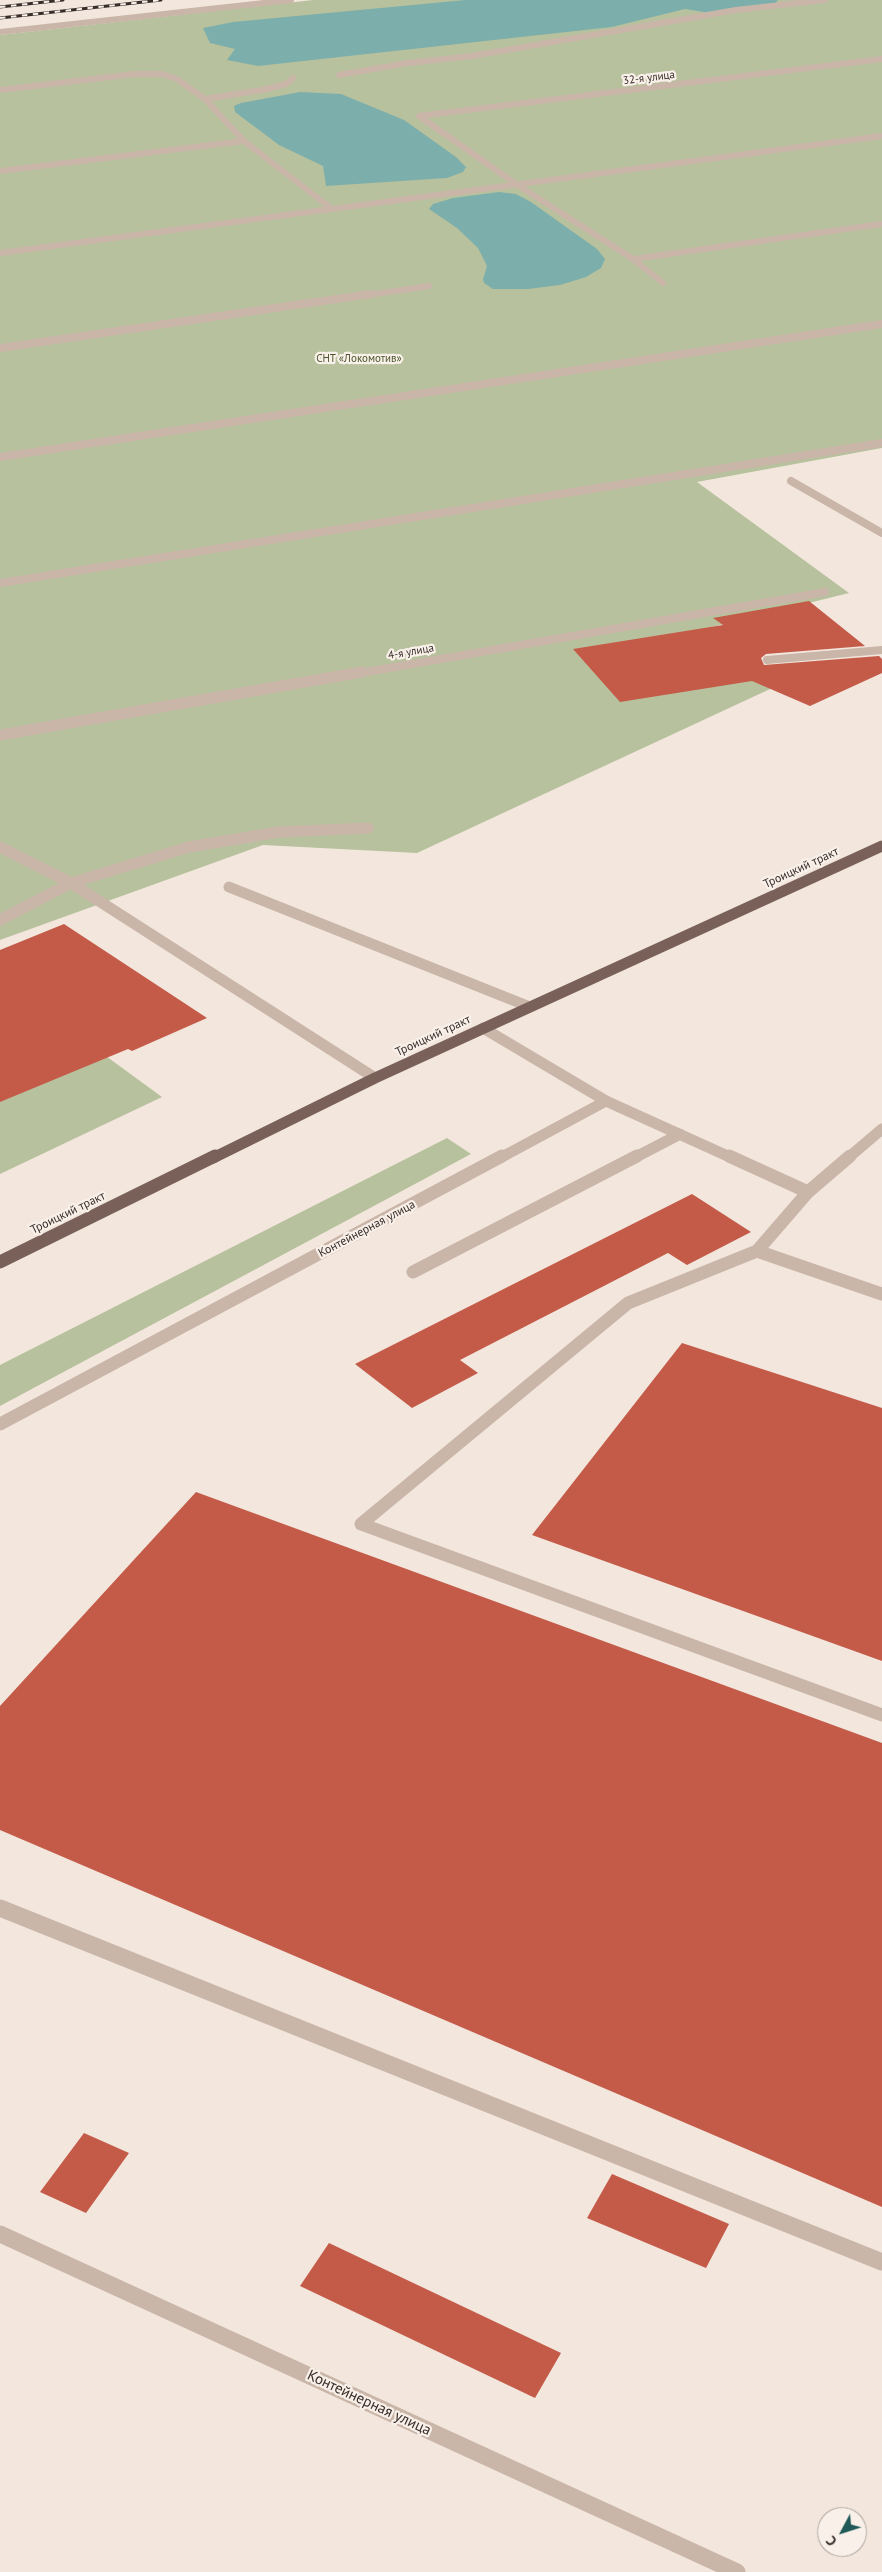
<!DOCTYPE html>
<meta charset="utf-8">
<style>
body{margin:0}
#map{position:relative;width:882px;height:2572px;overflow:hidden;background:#f2e6dd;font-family:"PT Sans",sans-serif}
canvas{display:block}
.north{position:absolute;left:817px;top:2507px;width:50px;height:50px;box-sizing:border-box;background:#f9f1e9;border:1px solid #aba29c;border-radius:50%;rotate:230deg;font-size:14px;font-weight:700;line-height:20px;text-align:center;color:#372c29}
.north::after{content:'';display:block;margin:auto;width:18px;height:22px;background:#1f5856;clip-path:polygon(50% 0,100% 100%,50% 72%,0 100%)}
</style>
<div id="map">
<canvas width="882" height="2572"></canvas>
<div class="north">С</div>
</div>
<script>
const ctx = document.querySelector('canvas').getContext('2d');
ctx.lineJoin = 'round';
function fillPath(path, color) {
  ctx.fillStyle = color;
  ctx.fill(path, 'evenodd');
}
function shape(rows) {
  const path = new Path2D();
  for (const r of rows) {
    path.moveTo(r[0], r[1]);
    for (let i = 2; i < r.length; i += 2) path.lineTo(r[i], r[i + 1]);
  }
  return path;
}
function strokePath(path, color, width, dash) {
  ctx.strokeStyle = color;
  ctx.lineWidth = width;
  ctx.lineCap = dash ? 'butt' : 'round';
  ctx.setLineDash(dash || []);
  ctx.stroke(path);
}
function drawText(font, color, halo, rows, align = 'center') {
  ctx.font = font + ' "PT Sans",sans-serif';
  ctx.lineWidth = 4.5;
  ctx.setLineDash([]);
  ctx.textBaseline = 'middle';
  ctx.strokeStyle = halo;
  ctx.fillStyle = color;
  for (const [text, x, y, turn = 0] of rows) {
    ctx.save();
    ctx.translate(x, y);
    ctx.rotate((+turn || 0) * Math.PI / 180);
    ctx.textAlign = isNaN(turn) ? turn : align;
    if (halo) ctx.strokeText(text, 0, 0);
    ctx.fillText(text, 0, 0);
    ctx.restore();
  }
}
const green = shape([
 [313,0,882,0,882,448,697,482,849,593,704,629,783,683,417,853,263,845,0,940,0,35],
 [0,1045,99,1051,162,1097,0,1174],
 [447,1138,471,1154,0,1406,0,1365]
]);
const water = shape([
 [465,0,778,0,775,4,710,13,685,9,612,27,258,66,227,60,235,49,210,43,203,28,233,22],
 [300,92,341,94,404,120,456,157,466,167,463,172,447,178,326,186,323,166,279,145,235,112,234,106,241,103],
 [499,192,516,194,531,202,597,249,605,259,601,268,586,277,560,285,528,289,493,289,484,283,483,279,487,266,478,248,457,228,429,209,433,204,453,198]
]);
const building = shape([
 [809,601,865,646,766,654,761,658,764,665,879,656,882,659,882,673,810,706,752,681,620,702,573,649,723,625,713,618],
 [64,924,207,1018,132,1051,128,1049,0,1102,0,950],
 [692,1194,751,1232,687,1265,668,1253,460,1360,478,1373,412,1408,355,1364],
 [682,1343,882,1408,882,1661,532,1535],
 [196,1492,882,1743,882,2207,0,1830,0,1706],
 [84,2133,129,2153,86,2213,40,2192],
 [612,2174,729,2224,706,2268,587,2218],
 [329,2243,561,2353,535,2398,300,2286]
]);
const laneFar4 = shape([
 [0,32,291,0],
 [162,74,177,79,205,99,244,141,332,209],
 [205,99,262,90,286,84,293,78],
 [633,259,882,224]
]);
const laneFar3 = shape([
 [791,481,882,533],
 [767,660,882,650]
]);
const laneFar2 = shape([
 [229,887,530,1007],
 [606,1101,732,1158],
 [634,1158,680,1134],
 [848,1158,882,1129]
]);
const laneFar1 = shape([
 [729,1156,808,1192,757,1251,628,1303,361,1524,882,1715],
 [808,1192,850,1156],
 [757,1251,882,1294],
 [413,1272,637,1156]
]);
const lane = shape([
 [0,1908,882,2262]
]);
const streetFar4 = shape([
 [339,75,408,63,472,56,736,10,825,0],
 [0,90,135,74,162,74],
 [419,116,882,59],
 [419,116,516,184,633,259,663,283],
 [0,171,244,141],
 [0,253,882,136],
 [362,296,429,286]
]);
const streetFar3 = shape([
 [0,348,371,294],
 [0,457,882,324],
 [0,583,882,443],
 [355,674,825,592]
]);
const streetFar2 = shape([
 [0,735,362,672],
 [0,847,71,883,375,1078],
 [0,920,71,883,189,847,279,832,368,828],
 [483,1028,606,1101,500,1158]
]);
const streetFar1 = shape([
 [0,1424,502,1156]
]);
const street = shape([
 [0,2234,737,2572]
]);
const primaryFar1 = shape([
 [213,1158,375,1078,882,846]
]);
const primary = shape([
 [0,1262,215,1156]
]);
const rail = shape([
 [0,7,63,0],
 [0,18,161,0]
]);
const farStreetnames = [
 ["32-я улица",649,78,-7],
 ["4-я улица",411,652,-10]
];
const farParknames = [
 ["СНТ «Локомотив»",359,359]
];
const streetNames = [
 ["Троицкий тракт",801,868,-25],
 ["Троицкий тракт",433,1036,-25],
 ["Троицкий тракт",68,1213,-26],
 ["Контейнерная улица",367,1229,-28]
];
const nearStreetnames = [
 ["Контейнерная улица",369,2403,25]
];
fillPath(green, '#b8c19d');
fillPath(water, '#7cafac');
fillPath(building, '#c45b49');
strokePath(laneFar4, '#cab5a9', 6);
strokePath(laneFar3, '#cab5a9', 8);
strokePath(laneFar2, '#cab5a9', 11);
strokePath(laneFar1, '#cab5a9', 13);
strokePath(lane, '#cab5a9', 17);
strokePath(streetFar4, '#cab5a9', 6);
strokePath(streetFar3, '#cab5a9', 8);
strokePath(streetFar2, '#cab5a9', 11);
strokePath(streetFar1, '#cab5a9', 13);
strokePath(street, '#cab5a9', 17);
strokePath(primaryFar1, '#79615a', 11);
strokePath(primary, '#79615a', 13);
strokePath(rail, '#372c29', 3);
strokePath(rail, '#f9f1e9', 2, [5.5]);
drawText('11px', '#372c29', '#f9f1e9', farStreetnames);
drawText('11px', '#4a552d', '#f9f1e9', farParknames);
drawText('12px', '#372c29', '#f9f1e9', streetNames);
drawText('15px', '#372c29', '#f9f1e9', nearStreetnames);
</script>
